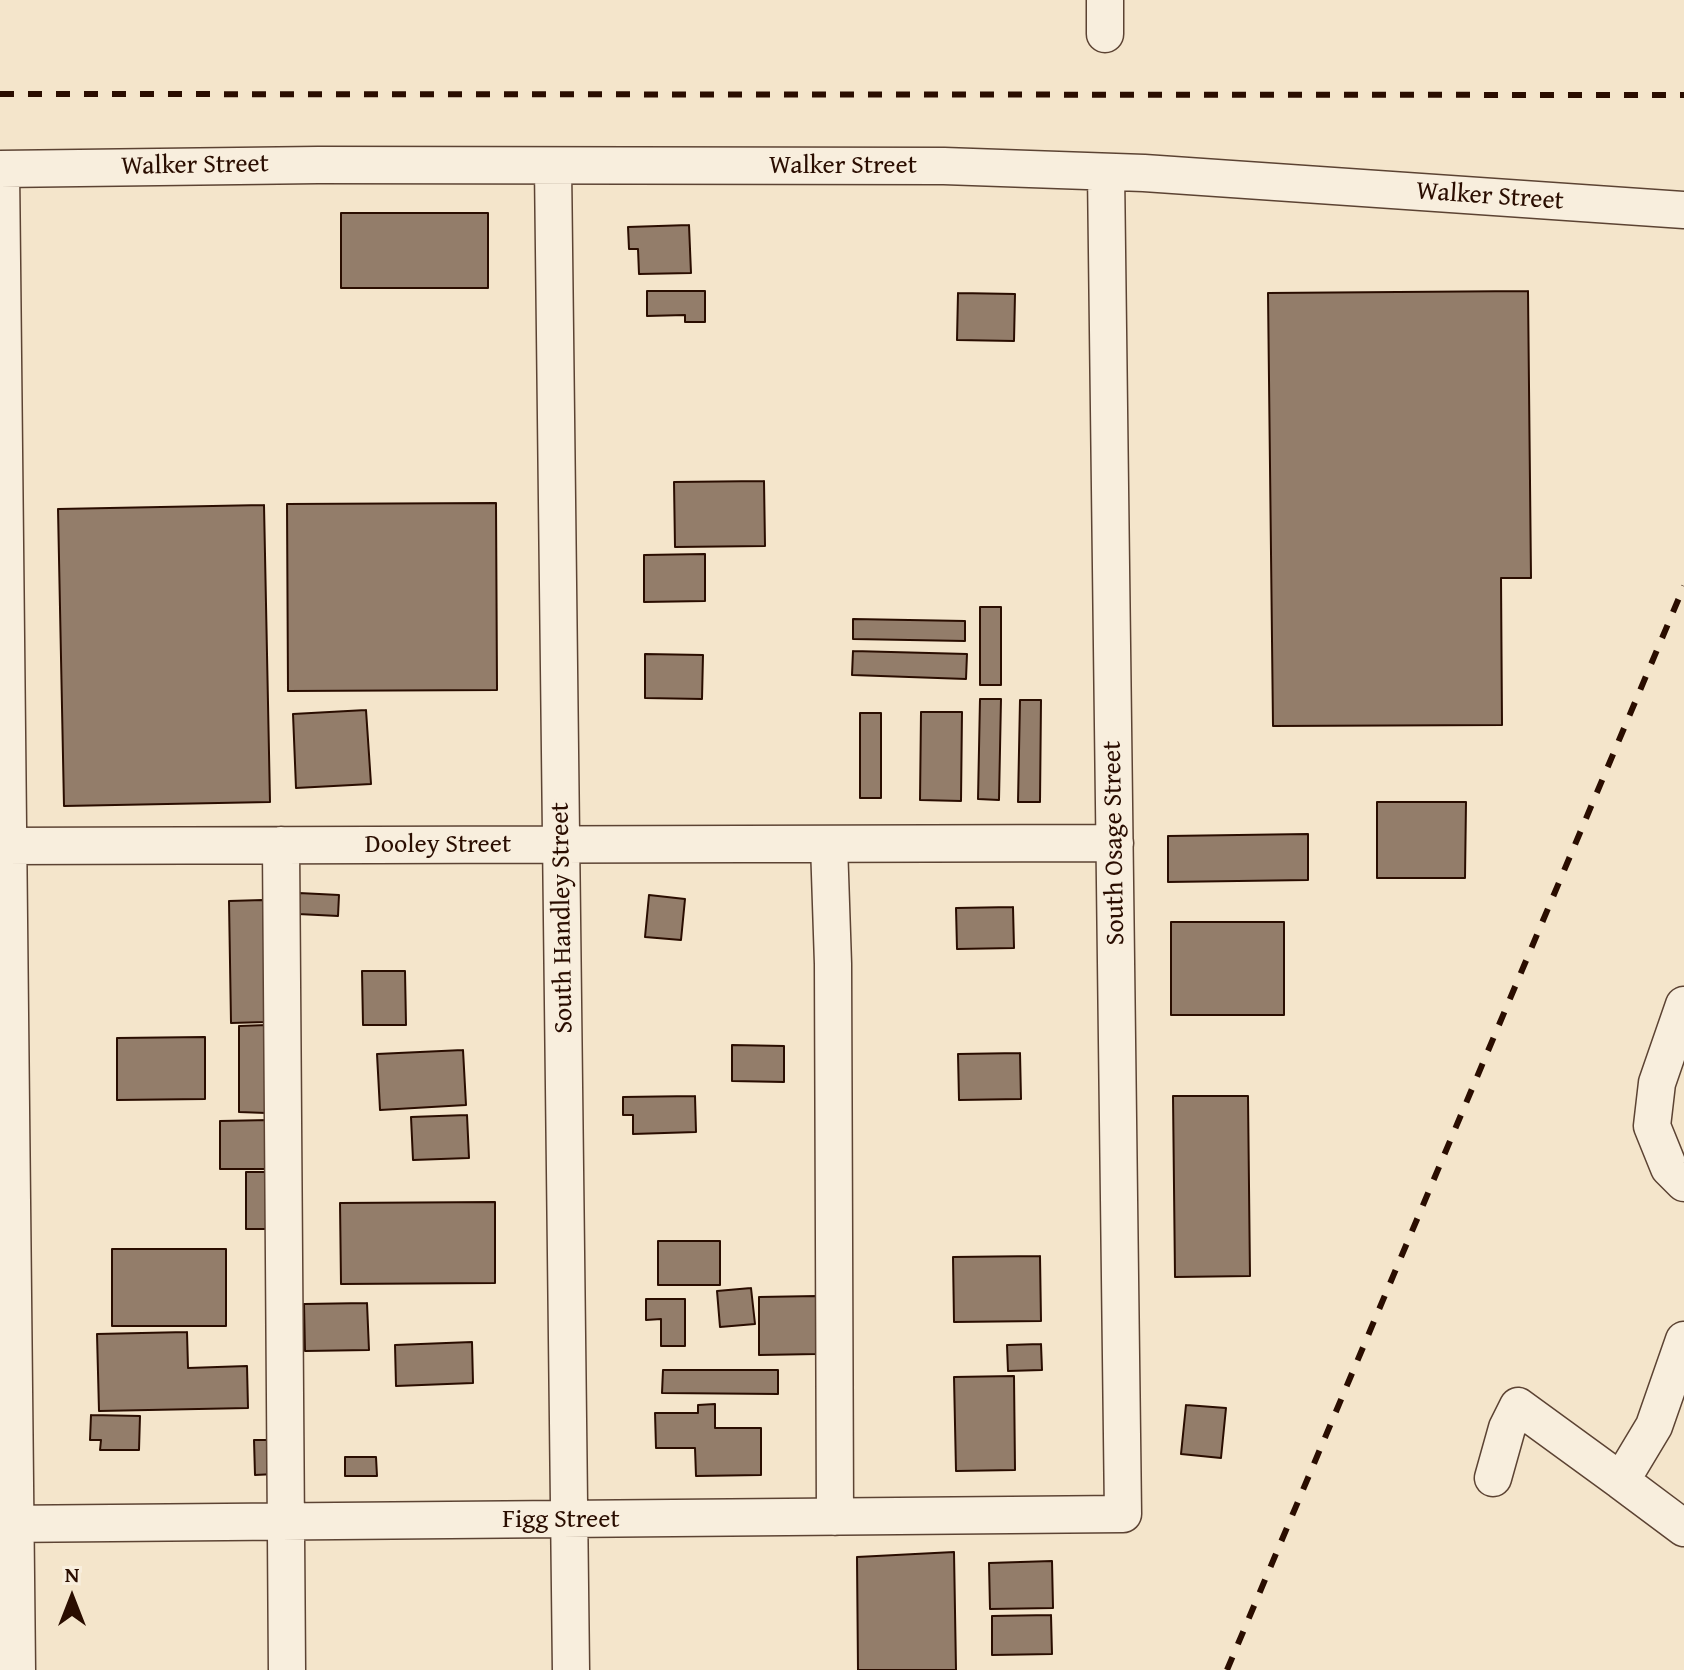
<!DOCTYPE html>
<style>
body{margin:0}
#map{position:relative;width:1684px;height:1670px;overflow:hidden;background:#f4e5cb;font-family:"Gentium Book Plus",serif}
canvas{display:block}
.north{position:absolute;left:32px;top:1558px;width:80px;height:80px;-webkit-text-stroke:6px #f8eedd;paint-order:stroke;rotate:0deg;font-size:22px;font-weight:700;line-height:32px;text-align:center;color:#2a0d00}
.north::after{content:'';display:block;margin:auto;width:28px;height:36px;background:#2a0d00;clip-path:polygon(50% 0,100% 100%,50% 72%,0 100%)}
</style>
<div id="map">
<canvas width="1684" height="1670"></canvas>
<div class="north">N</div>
</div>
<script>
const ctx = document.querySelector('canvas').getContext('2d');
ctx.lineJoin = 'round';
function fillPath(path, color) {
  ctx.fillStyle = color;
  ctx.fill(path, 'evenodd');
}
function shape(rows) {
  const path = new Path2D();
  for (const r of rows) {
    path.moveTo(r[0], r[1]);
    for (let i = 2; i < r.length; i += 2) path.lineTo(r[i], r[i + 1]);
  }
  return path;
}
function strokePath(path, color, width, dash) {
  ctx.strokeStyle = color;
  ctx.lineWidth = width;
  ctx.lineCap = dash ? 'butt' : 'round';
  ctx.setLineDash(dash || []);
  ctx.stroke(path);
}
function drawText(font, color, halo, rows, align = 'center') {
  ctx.font = font + ' "Gentium Book Plus",serif';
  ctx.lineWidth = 6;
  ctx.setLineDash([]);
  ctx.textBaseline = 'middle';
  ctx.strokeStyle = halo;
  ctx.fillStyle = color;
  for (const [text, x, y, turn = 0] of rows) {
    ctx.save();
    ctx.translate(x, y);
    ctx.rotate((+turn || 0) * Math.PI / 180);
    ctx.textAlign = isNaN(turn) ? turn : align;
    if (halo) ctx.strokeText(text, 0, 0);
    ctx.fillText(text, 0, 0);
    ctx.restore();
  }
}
const building = shape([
 [341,213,488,213,488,288,341,288,341,213],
 [689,225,691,273,639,274,638,249,629,249,628,227,689,225],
 [647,291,705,291,705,322,685,322,685,315,647,316,647,291],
 [1528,291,1531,578,1501,578,1502,725,1273,726,1268,293,1528,291],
 [958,293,1015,294,1014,341,957,340,958,293],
 [764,481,765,546,675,547,674,482,764,481],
 [496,503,497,690,288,691,287,504,496,503],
 [264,505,270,802,64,806,58,509,264,505],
 [705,554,705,601,644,602,644,555,705,554],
 [980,607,1001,607,1001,685,980,685,980,607],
 [853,619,965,621,965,641,853,639,853,619],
 [853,651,967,654,966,679,852,675,853,651],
 [645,654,703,655,702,699,645,698,645,654],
 [980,699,1001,699,999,800,978,799,980,699],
 [1020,700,1041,700,1040,802,1018,802,1020,700],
 [366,710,371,784,296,788,293,714,366,710],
 [921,712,962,712,961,801,920,800,921,712],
 [860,713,881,713,881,798,860,798,860,713],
 [1377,802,1466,802,1465,878,1377,878,1377,802],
 [1308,834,1308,880,1168,882,1168,836,1308,834],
 [299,893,339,895,338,916,298,914,299,893],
 [649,895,685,899,681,940,645,937,649,895],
 [263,900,266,1022,231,1023,229,901,263,900],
 [1013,907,1014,948,957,949,956,908,1013,907],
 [1171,922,1284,922,1284,1015,1171,1015,1171,922],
 [362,971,405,971,406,1025,363,1025,362,971],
 [267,1025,266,1113,239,1112,239,1026,267,1025],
 [205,1037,205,1099,117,1100,117,1038,205,1037],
 [732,1045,784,1046,784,1082,732,1081,732,1045],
 [463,1050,466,1105,380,1110,377,1054,463,1050],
 [1020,1053,1021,1099,959,1100,958,1054,1020,1053],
 [695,1096,696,1132,633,1134,633,1115,623,1115,623,1097,695,1096],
 [1173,1096,1248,1096,1250,1276,1175,1277,1173,1096],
 [467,1115,469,1158,413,1160,411,1117,467,1115],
 [270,1120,271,1169,220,1169,220,1121,270,1120],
 [246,1172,267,1172,267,1229,246,1229,246,1172],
 [495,1202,495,1283,341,1284,340,1203,495,1202],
 [658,1241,720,1241,720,1285,658,1285,658,1241],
 [112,1249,226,1249,226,1326,112,1326,112,1249],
 [1040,1256,1041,1321,954,1322,953,1257,1040,1256],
 [751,1288,755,1324,720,1327,717,1291,751,1288],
 [817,1296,817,1354,759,1355,759,1297,817,1296],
 [646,1299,685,1299,685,1346,661,1346,661,1319,646,1320,646,1299],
 [367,1303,369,1350,305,1351,304,1304,367,1303],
 [187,1332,188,1368,247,1366,248,1408,99,1411,97,1334,187,1332],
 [472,1342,473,1383,396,1386,395,1345,472,1342],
 [1041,1344,1042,1370,1008,1371,1007,1345,1041,1344],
 [663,1370,778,1370,778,1394,662,1393,663,1370],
 [1014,1376,1015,1470,956,1471,954,1377,1014,1376],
 [715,1404,715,1428,761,1428,761,1475,696,1476,695,1448,656,1448,655,1413,698,1413,698,1405,715,1404],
 [1186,1405,1226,1408,1221,1458,1181,1454,1186,1405],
 [91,1415,140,1416,139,1450,100,1450,101,1440,90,1440,91,1415],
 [254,1440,274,1440,275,1474,255,1475,254,1440],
 [345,1457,376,1457,377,1476,345,1476,345,1457],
 [954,1552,956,1670,858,1670,857,1557,954,1552],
 [1052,1561,1053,1608,990,1609,989,1563,1052,1561],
 [1051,1615,1052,1654,992,1655,992,1616,1051,1615]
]);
const minor = shape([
 [1105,0,1105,34],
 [553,166,571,1670],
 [0,169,318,165,944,166,1144,173,1684,210],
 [1,169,17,1670],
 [829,844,833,964,835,1517],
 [281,845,287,1670],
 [0,846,1115,843],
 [1684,1005,1657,1083,1652,1126,1669,1168,1684,1183],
 [1684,1340,1654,1426,1621,1481,1684,1528],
 [1493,1478,1507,1428,1518,1406,1621,1481],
 [0,1524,1123,1514,1106,172]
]);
const rail = shape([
 [0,94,1684,95],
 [1227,1670,1684,586]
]);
const streetNames = [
 ["Walker Street",195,166,-1],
 ["Walker Street",843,166],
 ["Walker Street",1490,197,4],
 ["South Osage Street",1115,843,-91],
 ["Dooley Street",438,845],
 ["South Handley Street",563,918,-91],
 ["Figg Street",561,1520]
];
fillPath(building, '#937d6a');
strokePath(building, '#2a0d00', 2);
strokePath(minor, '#5c4333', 39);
strokePath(minor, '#f8eedd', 36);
strokePath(rail, '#2a0d00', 6, [14, 14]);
drawText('26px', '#2a0d00', '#f8eedd', streetNames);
</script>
